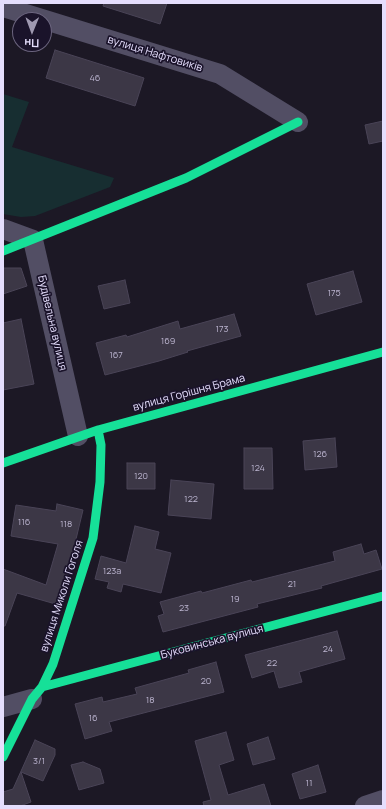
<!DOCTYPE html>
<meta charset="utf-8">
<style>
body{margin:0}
#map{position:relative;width:386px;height:809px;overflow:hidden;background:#1c1825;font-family:Manrope,sans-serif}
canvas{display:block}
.frame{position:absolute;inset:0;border:4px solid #e5defd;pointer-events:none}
.north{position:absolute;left:12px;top:12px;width:40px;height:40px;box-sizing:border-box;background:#1a132a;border:1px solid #6b647e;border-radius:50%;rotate:181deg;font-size:11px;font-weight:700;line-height:16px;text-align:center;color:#e5defd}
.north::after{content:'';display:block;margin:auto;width:14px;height:18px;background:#9f99b1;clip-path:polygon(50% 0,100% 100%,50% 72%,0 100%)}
</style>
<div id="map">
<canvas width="386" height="809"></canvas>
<div class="frame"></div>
<div class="north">Пн</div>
</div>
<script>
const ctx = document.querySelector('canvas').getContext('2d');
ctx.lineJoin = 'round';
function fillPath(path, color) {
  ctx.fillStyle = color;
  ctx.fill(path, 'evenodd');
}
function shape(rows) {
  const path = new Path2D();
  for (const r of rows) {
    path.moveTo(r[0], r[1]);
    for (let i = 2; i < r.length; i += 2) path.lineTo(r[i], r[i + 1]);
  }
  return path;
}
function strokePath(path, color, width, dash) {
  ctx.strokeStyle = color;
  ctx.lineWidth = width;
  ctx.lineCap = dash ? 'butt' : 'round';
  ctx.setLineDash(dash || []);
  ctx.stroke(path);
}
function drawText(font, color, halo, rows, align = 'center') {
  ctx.font = font + ' Manrope,sans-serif';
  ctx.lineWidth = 3.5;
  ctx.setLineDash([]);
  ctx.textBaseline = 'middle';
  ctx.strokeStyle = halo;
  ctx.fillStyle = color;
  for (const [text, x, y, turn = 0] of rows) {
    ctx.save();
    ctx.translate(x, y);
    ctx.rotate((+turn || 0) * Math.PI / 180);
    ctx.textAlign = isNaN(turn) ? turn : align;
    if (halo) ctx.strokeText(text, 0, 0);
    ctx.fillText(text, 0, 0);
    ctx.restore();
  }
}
const green = shape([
 [3,94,29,102,12,147,114,178,110,187,35,216,21,217,3,214]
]);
const building = shape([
 [104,3,167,3,160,24,103,6,104,3],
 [55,50,144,78,135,106,46,78,55,50],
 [383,121,383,141,369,144,365,125,383,121],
 [3,268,21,268,27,286,3,294,3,268],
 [353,271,362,302,316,315,307,284,353,271],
 [125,280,130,303,104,309,98,286,125,280],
 [234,314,241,336,187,351,188,352,159,361,105,375,96,343,126,335,127,337,178,321,180,329,234,314],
 [21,319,34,384,3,390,3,323,21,319],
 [335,438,337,467,305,470,303,441,335,438],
 [244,448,272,448,273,489,244,489,244,448],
 [127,463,155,463,155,489,127,489,127,463],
 [171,480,214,484,211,519,168,515,171,480],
 [57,504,83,510,71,560,73,560,59,605,17,593,5,626,3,626,3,569,46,585,58,544,11,536,16,505,56,511,57,504],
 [135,526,159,532,155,549,171,553,161,593,123,584,121,592,107,588,109,582,95,579,101,556,126,563,135,526],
 [361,544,364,554,376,550,382,569,321,586,322,588,257,604,258,607,163,632,158,616,164,614,160,602,201,591,202,593,251,580,252,582,335,561,333,552,361,544],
 [337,631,345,659,299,672,302,682,279,688,274,671,252,678,245,655,337,631],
 [216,662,224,692,109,722,112,731,85,739,75,704,102,697,103,702,137,694,135,688,189,673,188,670,216,662],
 [226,732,234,760,219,765,228,795,264,784,271,806,204,806,203,802,211,800,195,741,226,732],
 [268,737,275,759,253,765,247,744,268,737],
 [35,740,55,749,55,755,43,781,21,772,31,802,20,806,3,806,3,792,13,789,35,740],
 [83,762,100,769,104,783,79,790,71,765,83,762],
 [318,765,326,792,300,799,292,774,318,765]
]);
const street = shape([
 [3,7,220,74,298,122],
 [3,229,33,240,78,436],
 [3,707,32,699],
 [365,806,383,800]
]);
const fast = shape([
 [3,251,186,178,298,122],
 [3,463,98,430,383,352],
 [42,687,383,596],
 [3,757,32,699,42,687,53,664,93,538,100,482,101,445,98,430]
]);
const numberNames = [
 ["46",95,78],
 ["175",334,293],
 ["173",222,329],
 ["169",168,341],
 ["167",116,355],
 ["126",320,454],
 ["124",258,468],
 ["120",141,476],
 ["122",191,499],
 ["116",24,522],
 ["118",66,524],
 ["123а",112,571],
 ["21",292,584],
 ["19",235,599],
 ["23",184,608],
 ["24",328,649],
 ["22",272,663],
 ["20",206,681],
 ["18",150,700],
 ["16",93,718],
 ["3/1",39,761],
 ["11",309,783]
];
const streetNames = [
 ["вулиця Нафтовиків",155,54,17],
 ["Будівельна вулиця",52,323,77],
 ["вулиця Горішня Брама",189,393,-15],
 ["вулиця Миколи Гоголя",62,596,-72],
 ["Буковинська вулиця",212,642,-15]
];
fillPath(green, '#172e31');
fillPath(building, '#3c3746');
strokePath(building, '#4a4457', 1);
strokePath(street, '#524e64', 20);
strokePath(fast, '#16e098', 9);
drawText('9px', '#bbb4cf', null, numberNames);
drawText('11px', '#e5defd', '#1a132a', streetNames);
</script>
